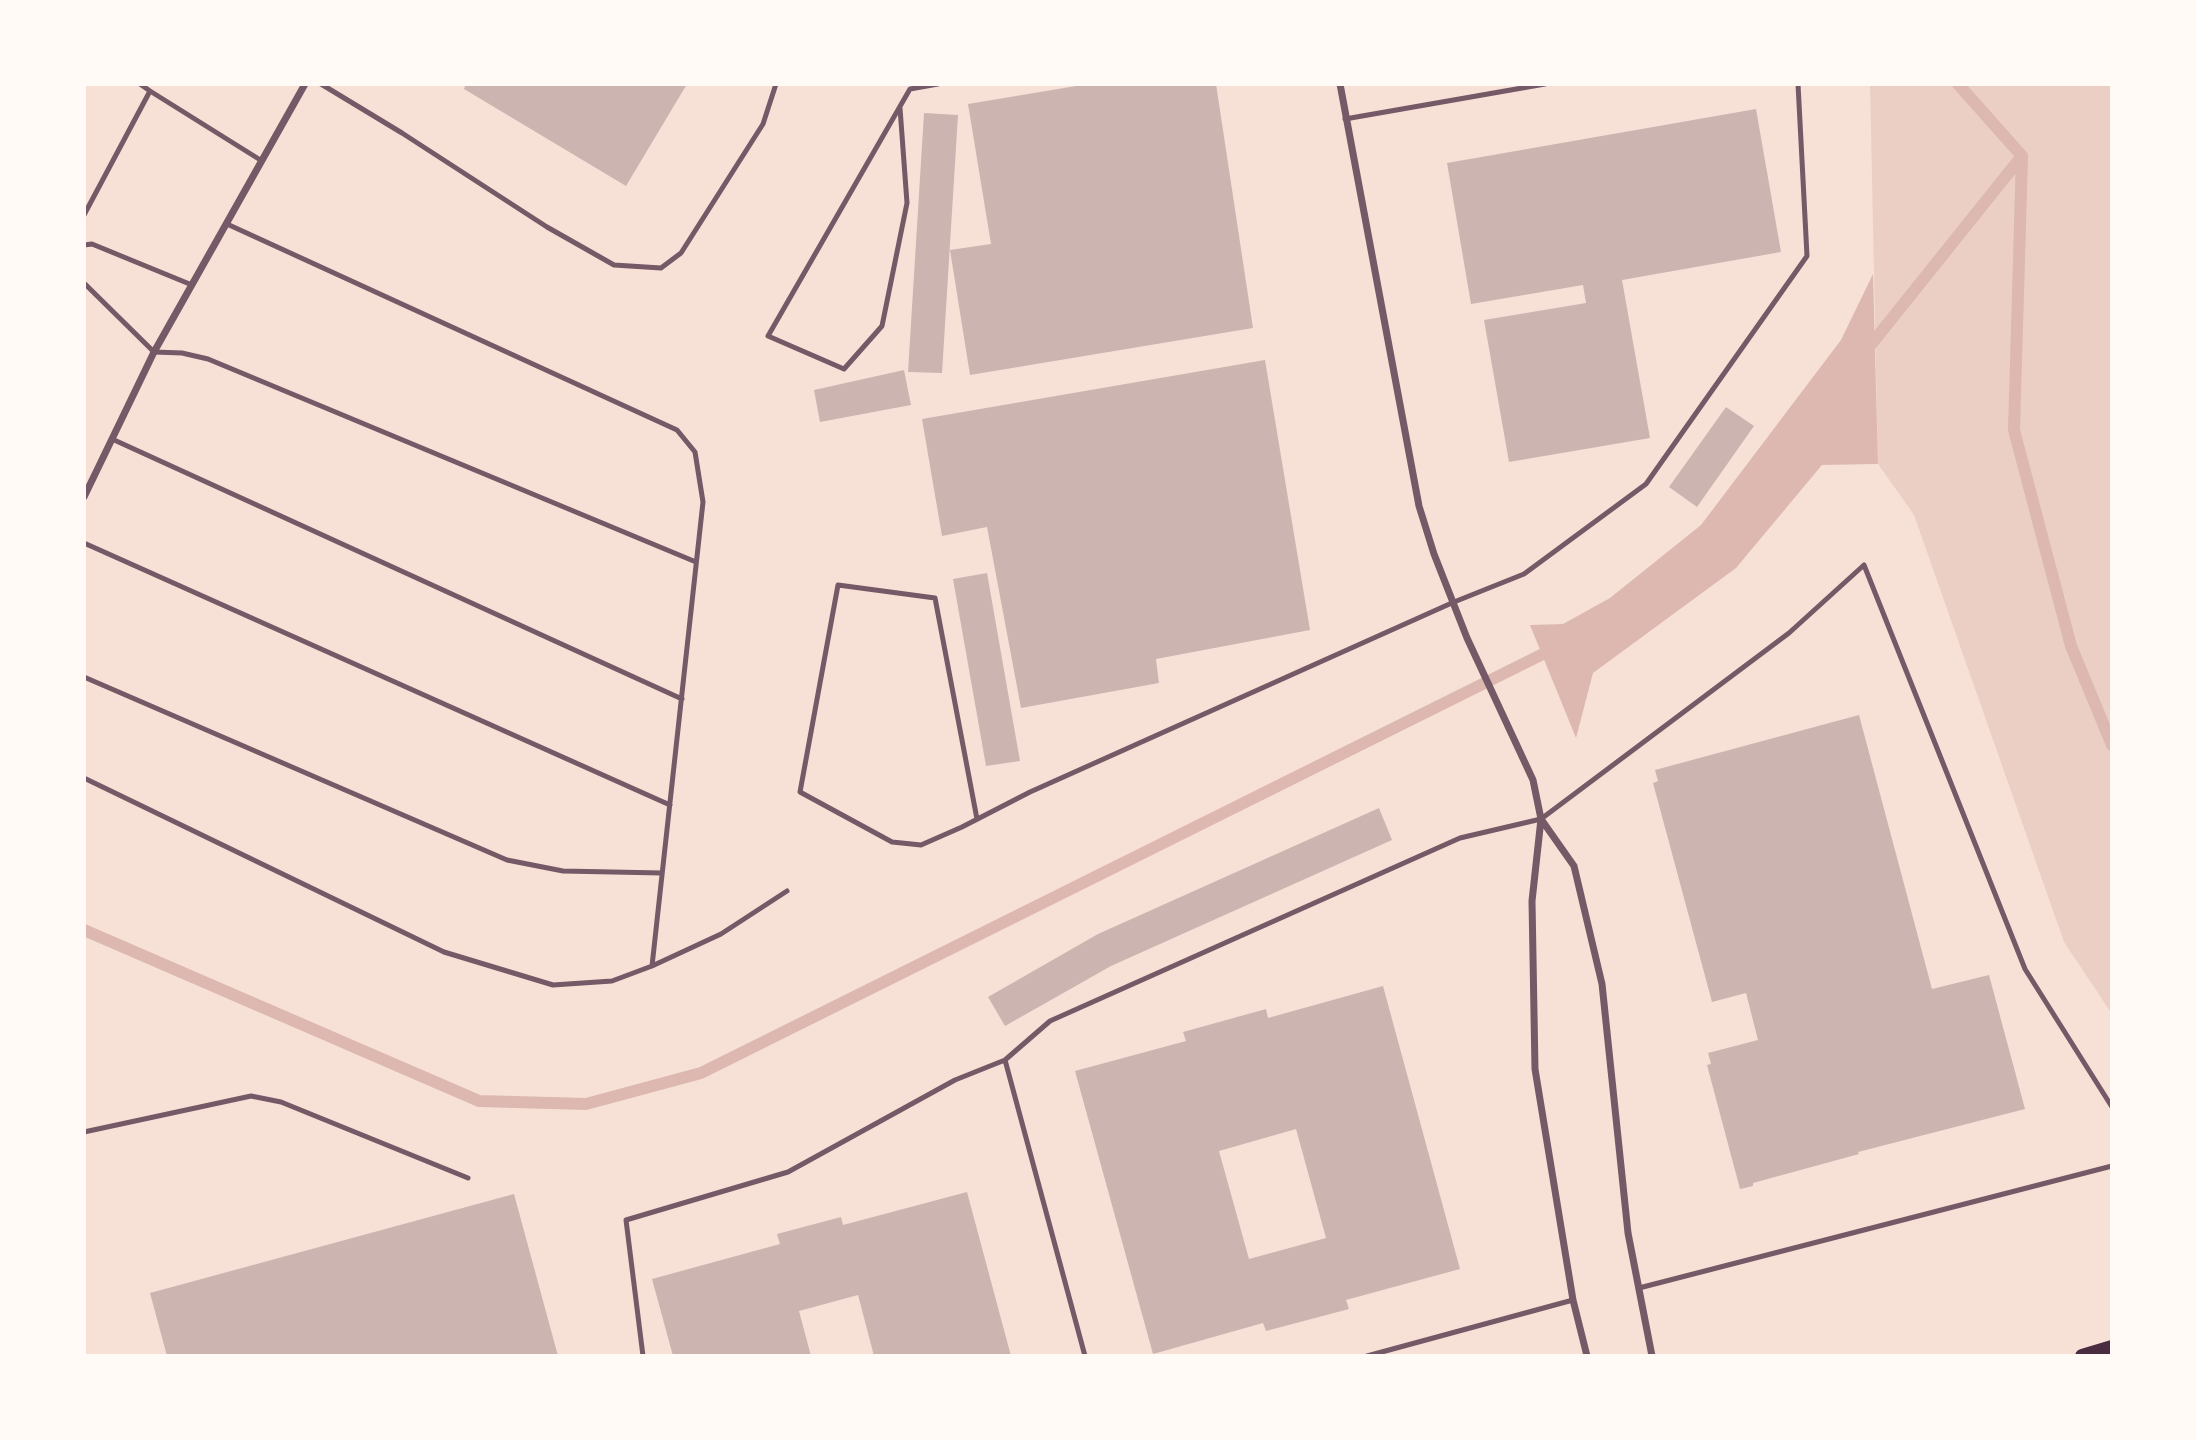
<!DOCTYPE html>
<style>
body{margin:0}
#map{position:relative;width:2196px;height:1440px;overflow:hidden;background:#f7e1d7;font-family:"PT Sans Narrow",sans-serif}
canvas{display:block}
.frame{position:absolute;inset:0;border:86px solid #fffaf5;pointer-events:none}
</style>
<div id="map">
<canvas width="2196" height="1440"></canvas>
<div class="frame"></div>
</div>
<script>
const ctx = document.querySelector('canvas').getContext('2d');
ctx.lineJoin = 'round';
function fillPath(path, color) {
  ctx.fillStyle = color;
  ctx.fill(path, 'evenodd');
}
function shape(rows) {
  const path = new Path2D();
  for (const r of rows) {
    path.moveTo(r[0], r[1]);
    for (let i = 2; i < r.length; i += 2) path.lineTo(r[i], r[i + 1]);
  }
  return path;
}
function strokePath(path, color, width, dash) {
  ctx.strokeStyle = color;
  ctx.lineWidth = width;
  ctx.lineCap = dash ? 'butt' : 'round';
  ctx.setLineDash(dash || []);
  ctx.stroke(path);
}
const green = shape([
 [1870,84,2112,84,2112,1014,2064,942,1914,515,1878,464]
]);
const water = shape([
 [1873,274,1878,464,1822,465,1736,568,1593,673,1576,738,1530,625,1563,624,1610,598,1701,525,1841,340]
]);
const stream = shape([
 [1958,84,2022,156,2014,430,2071,646,2112,745],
 [1865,352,2022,156],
 [84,930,479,1101,586,1104,701,1073,1555,648]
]);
const building = shape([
 [466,84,687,84,626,186,464,89],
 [1088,84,1216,84,1253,328,970,375,950,250,991,244,968,104],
 [1756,109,1781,252,1622,280,1650,438,1509,462,1484,320,1586,303,1583,285,1471,304,1447,163],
 [924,113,958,115,942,373,908,372],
 [1265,360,1310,630,1156,659,1159,683,1021,708,987,527,942,536,922,419],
 [904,370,911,405,820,422,814,390],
 [1726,407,1754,426,1697,507,1669,487],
 [987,573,1020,761,986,766,953,579],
 [1859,715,1932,989,1989,975,2025,1109,1858,1152,1859,1154,1753,1183,1753,1186,1740,1189,1707,1065,1711,1064,1708,1053,1758,1040,1746,993,1712,1002,1653,783,1658,781,1655,770],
 [1379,808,1392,840,1111,966,1005,1026,988,997,1098,934],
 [1383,986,1460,1269,1346,1300,1349,1309,1266,1331,1263,1323,1153,1354,1075,1071,1186,1041,1183,1032,1266,1009,1268,1018],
 [1296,1129,1326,1238,1249,1259,1219,1151],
 [967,1192,1011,1356,874,1356,858,1295,799,1311,811,1356,673,1356,652,1279,780,1244,777,1234,841,1217,843,1225],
 [514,1194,558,1356,167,1356,150,1293]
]);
const service = shape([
 [321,84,402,133,547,227,614,265,661,268,681,253,763,124,776,84],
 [150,91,262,161],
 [900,108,907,203,882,326,844,369,768,336,910,89,938,84],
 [1345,119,1545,84],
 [84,215,150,91,140,84],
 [84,245,92,244,192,285],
 [84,283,154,352,182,353,208,359,696,562],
 [112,439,682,699],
 [84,543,670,805],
 [84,677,507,860,563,871,662,873],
 [84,778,444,952,553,985,612,981,652,966,703,502,695,452,677,430,227,224],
 [977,819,935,598,838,585,800,792,892,842,921,845,962,827,1030,792,1454,602,1524,574,1646,484,1807,256,1798,84],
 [652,966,721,934,787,891],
 [84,1132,251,1096,281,1102,468,1178],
 [1639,1288,2112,1166],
 [643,1356,626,1220,788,1172,955,1080,1005,1060],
 [1085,1356,1005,1060,1050,1021,1460,838,1541,819,1789,633,1864,565,2025,969,2112,1107],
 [1367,1356,1573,1300]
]);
const minor = shape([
 [1340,84,1419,506,1434,554,1467,638,1533,780,1541,819,1532,901,1535,1069,1573,1300,1587,1356],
 [84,497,154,352,305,84],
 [1541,819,1574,866,1602,984,1628,1233,1652,1356]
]);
const secondary = shape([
 [2082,1356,2112,1347]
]);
fillPath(green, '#ebcfc5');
fillPath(water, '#dcb8b0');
strokePath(stream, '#dcb8b0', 12);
fillPath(building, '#ccb4b1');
strokePath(service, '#755966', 5);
strokePath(minor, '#755966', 7);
strokePath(secondary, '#4a2c40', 14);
</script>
